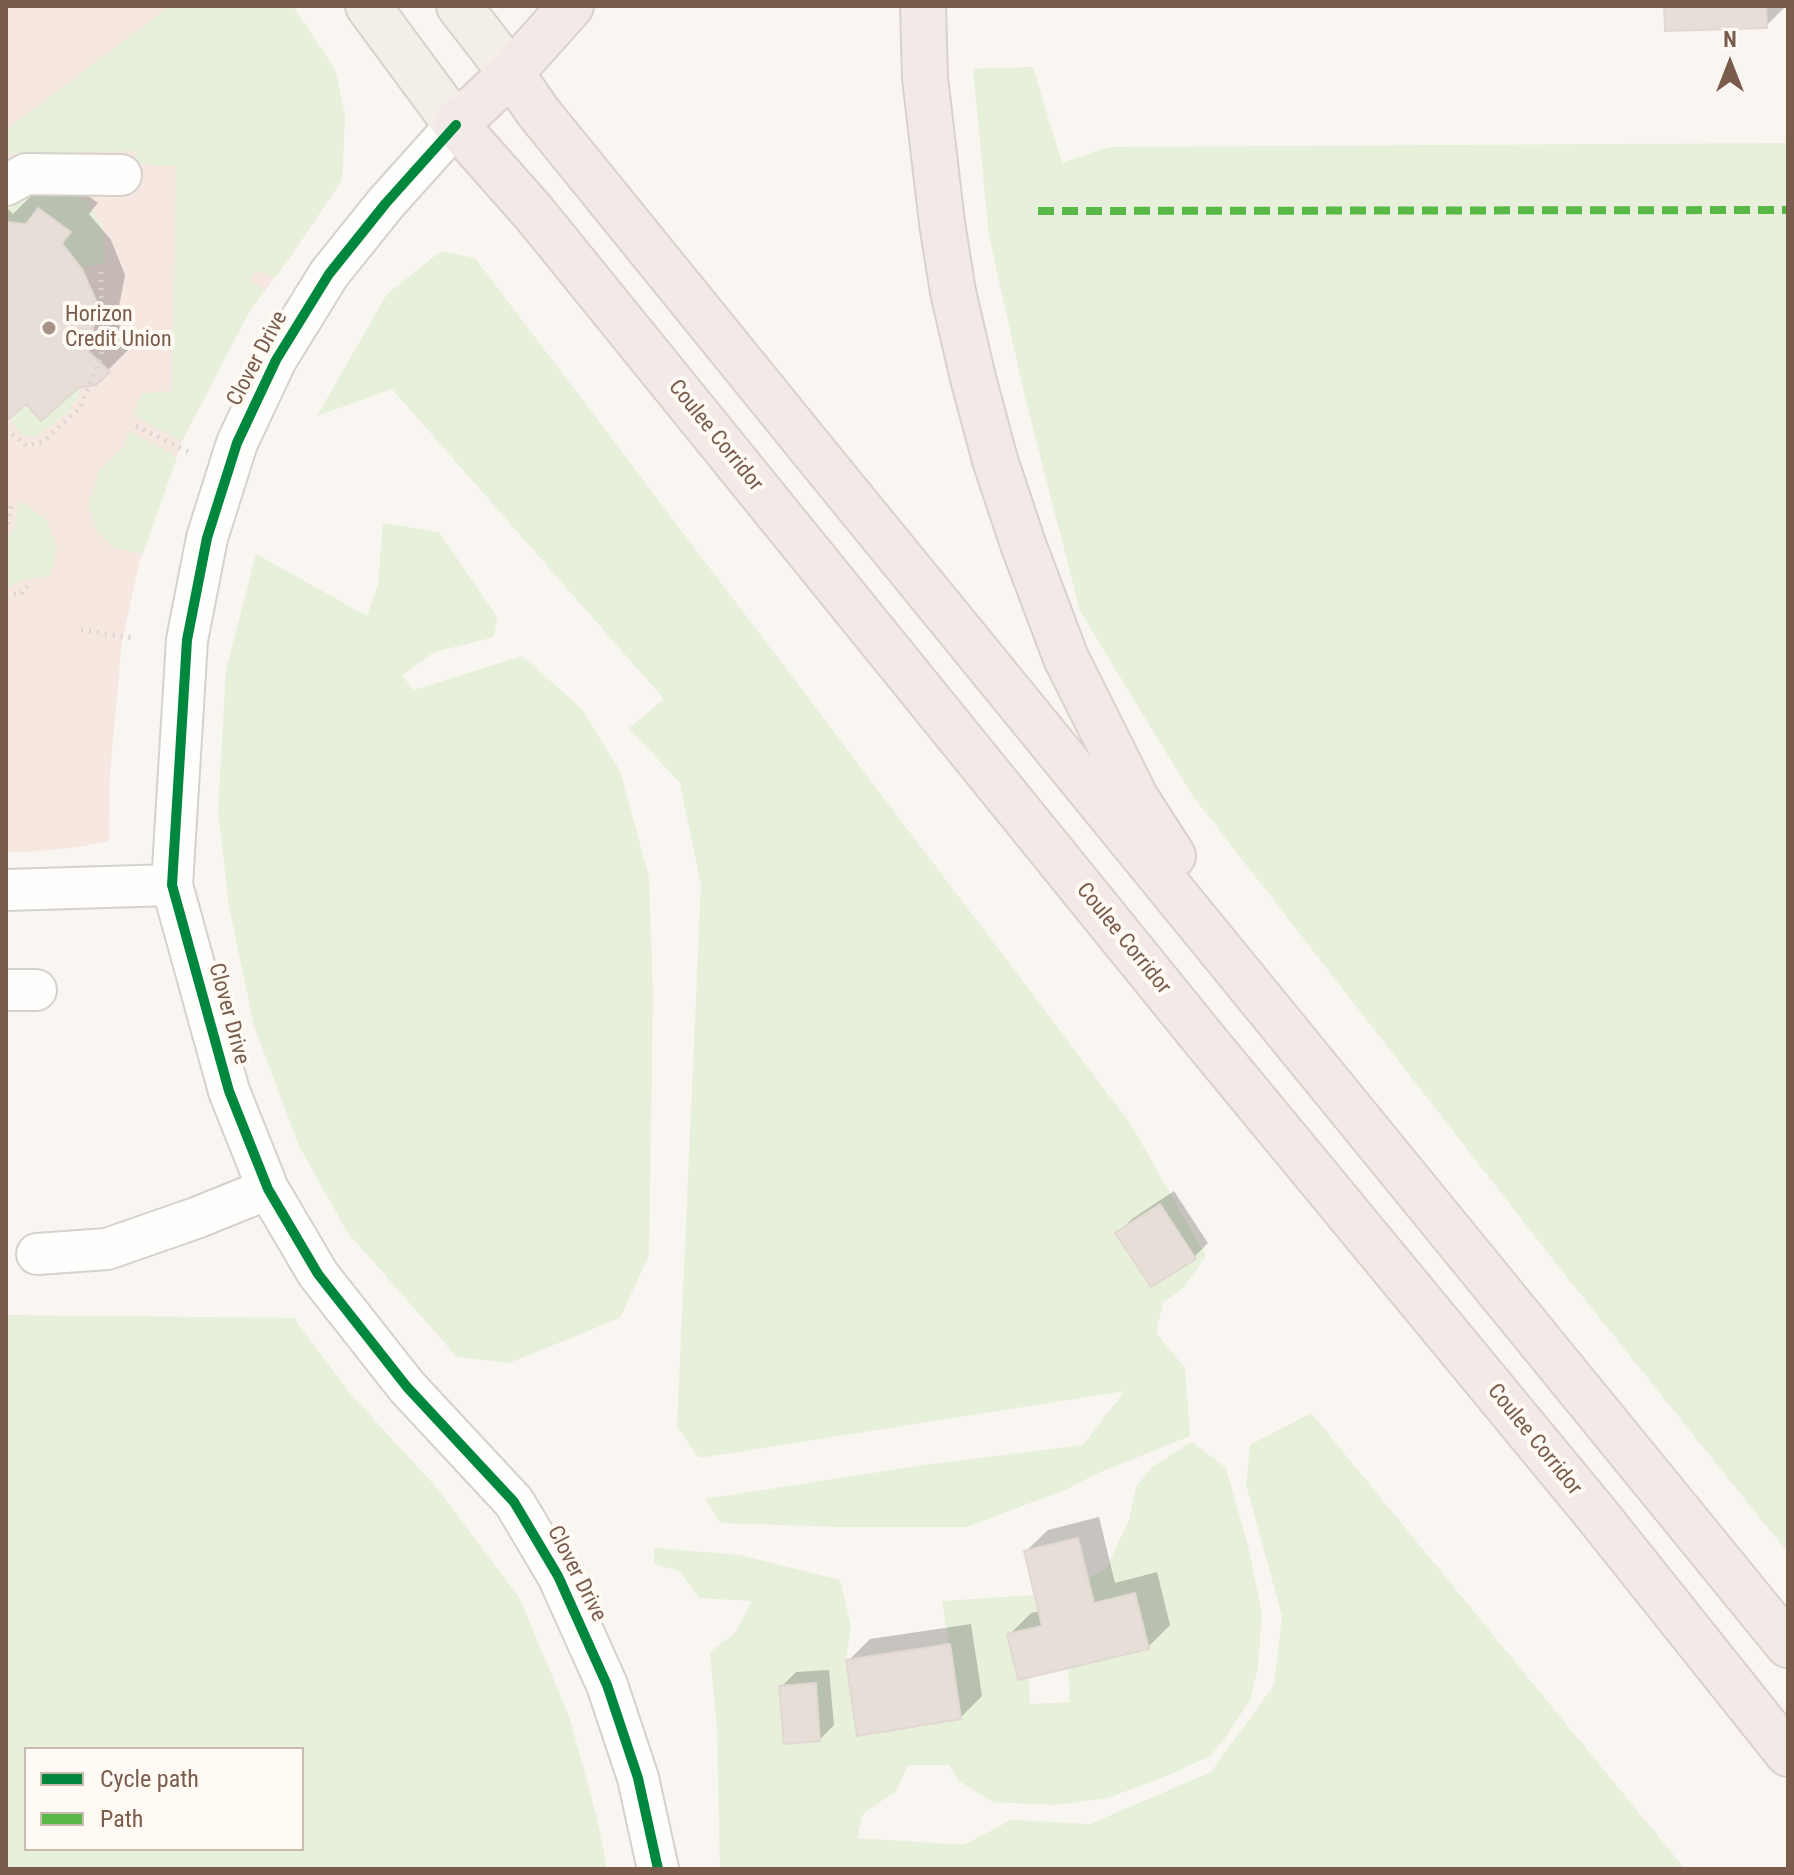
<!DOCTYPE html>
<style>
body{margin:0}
#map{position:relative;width:1794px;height:1875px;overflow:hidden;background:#f9f5f0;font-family:"Roboto Condensed",sans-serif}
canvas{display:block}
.frame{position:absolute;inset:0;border:8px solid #7a5c4d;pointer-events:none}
.legend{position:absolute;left:24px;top:1747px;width:280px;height:104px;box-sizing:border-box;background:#fffaf3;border:2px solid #cabbb1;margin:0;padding:10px 14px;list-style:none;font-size:24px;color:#7a5c4d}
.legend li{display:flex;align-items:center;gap:16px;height:40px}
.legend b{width:40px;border:2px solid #cabbb1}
.north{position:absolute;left:1690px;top:24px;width:80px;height:80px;-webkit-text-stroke:6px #fffaf3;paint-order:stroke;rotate:0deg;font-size:22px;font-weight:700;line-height:32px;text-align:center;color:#7a5c4d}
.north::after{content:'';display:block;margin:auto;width:28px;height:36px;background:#7a5c4d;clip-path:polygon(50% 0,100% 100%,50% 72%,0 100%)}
</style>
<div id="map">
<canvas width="1794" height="1875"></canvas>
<div class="frame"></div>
<ul class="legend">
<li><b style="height:10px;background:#00873e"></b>Cycle path</li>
<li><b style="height:10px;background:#58b947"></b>Path</li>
</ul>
<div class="north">N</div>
</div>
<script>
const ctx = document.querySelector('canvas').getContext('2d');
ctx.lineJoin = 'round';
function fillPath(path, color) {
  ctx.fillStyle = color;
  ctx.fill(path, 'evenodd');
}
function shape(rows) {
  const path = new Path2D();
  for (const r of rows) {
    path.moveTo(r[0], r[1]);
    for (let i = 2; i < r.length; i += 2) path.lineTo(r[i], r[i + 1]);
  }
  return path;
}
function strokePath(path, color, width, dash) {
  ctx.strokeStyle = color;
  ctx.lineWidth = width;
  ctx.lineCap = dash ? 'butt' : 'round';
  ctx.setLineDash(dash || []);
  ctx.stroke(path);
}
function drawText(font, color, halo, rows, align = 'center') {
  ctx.font = font + ' "Roboto Condensed",sans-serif';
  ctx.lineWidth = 8;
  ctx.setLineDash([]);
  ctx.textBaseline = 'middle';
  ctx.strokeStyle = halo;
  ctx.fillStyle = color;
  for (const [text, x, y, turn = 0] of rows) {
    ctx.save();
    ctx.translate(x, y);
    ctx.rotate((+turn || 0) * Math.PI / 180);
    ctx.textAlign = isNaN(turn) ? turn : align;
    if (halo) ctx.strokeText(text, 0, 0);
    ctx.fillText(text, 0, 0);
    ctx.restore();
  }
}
const commercial = shape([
 [6,6,289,6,345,114,342,180,287,262,250,310,182,441,140,560,122,641,110,774,109,841,79,847,28,852,6,852]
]);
const green = shape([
 [170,6,293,6,335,69,345,114,342,180,275,278,255,270,249,280,265,291,250,310,182,441,134,416,141,394,172,391,176,166,136,164,135,151,6,154,6,130],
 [1033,67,1062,163,1109,147,1788,143,1788,1553,1558,1266,1192,795,1080,611,1025,397,989,236,973,69],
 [64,186,88,203,103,228,105,262,82,269,62,243,70,232,39,208,26,224,6,222,6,204,13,198],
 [441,251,475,258,1130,1123,1206,1256,1183,1288,1163,1303,1156,1333,1185,1368,1190,1436,1098,1473,1067,1489,967,1527,839,1527,721,1523,705,1499,924,1465,1083,1445,1125,1391,699,1458,677,1427,701,885,680,783,629,728,664,699,392,389,317,416,387,294],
 [1159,1204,1195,1259,1152,1287,1115,1233],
 [82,387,70,411,35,437,22,435,9,419,26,404,42,420,78,388],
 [129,431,177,457,143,554,113,547,96,529,88,506,100,470,124,447],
 [19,500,47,520,57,549,50,576,23,580,8,587,6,586,6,542,14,530],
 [383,523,439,532,497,617,494,637,434,652,402,676,414,690,522,656,581,708,620,771,649,877,653,994,649,1255,620,1318,509,1363,457,1357,348,1233,299,1146,254,1026,229,906,218,811,226,670,256,554,367,616,378,585],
 [6,1315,294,1318,348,1391,435,1486,520,1599,570,1719,597,1818,607,1869,6,1869],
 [26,1749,302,1749,302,1849,26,1849],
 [1311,1413,1685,1869,720,1869,717,1729,710,1652,735,1633,752,1601,699,1598,679,1571,654,1564,654,1548,739,1555,840,1580,851,1626,846,1660,858,1735,961,1719,942,1601,1035,1595,1042,1626,1007,1635,1018,1680,1029,1677,1030,1704,1070,1702,1068,1668,1149,1649,1135,1593,1094,1603,1088,1579,1107,1567,1129,1520,1136,1487,1152,1467,1192,1442,1226,1468,1248,1546,1262,1613,1258,1667,1250,1700,1225,1738,1210,1756,1171,1774,1108,1798,1055,1805,993,1802,959,1781,949,1765,908,1765,896,1791,863,1814,857,1838,964,1845,1011,1820,1090,1824,1211,1772,1274,1685,1282,1616,1246,1484,1250,1445],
 [816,1684,820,1741,784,1743,779,1686]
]);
const shadow = shape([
 [1666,6,1786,6,1766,26],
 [68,181,98,203,89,214,111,240,125,275,116,322,136,342,95,383,26,401,6,413,6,207,13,214,33,194,53,196],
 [1174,1191,1208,1243,1194,1257,1118,1233,1132,1219],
 [1099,1517,1115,1583,1157,1572,1170,1625,1148,1647,1009,1635,1031,1613,1041,1611,1026,1551,1048,1530],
 [971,1624,982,1696,960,1718,848,1661,870,1639],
 [829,1670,834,1725,820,1739,781,1687,796,1672]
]);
const building = shape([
 [1664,6,1766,6,1767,28,1665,31,1664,6],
 [38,208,71,232,62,243,82,269,98,305,88,351,110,372,96,385,78,388,41,421,26,404,9,419,6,416,6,222,26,224,38,208],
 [1160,1204,1196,1259,1151,1287,1115,1233,1160,1204],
 [1078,1538,1094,1603,1135,1593,1149,1649,1018,1680,1007,1634,1042,1626,1024,1551,1078,1538],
 [950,1644,961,1719,857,1736,846,1660,950,1644],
 [816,1683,820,1741,784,1744,779,1686,816,1683]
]);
const path = shape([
 [136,426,189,452],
 [6,429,27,446,44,441,80,408,102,354,101,269],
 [6,532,11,505],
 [6,593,20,595,29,584],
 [81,630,135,638]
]);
const minor = shape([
 [456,125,386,203,329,274,276,360,237,443,207,538,187,640,172,885,229,1091,268,1189,318,1274,407,1387,514,1502,558,1576,607,1685,638,1778,658,1869],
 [6,185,26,174,121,175],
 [6,890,172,885],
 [6,990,36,990],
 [37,1254,107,1249,196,1218,268,1189]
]);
const major = shape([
 [368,6,456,125],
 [459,6,511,73]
]);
const highway = shape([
 [571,6,511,73,456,125,534,213,1204,1039,1593,1510,1788,1754],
 [923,6,925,78,942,223,953,292,973,378,995,460,1023,544,1066,658,1136,798,1173,856],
 [511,73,539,113,814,452,1788,1645]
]);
const quiet = shape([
 [1038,211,1788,210]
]);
const cycleway = shape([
 [456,125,386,203,329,274,276,360,237,443,207,538,187,640,172,885,229,1091,268,1189,318,1274,407,1387,514,1502,558,1576,607,1685,638,1778,658,1869]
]);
const markers = [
 [49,328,8,"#a69286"]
];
const poiNames = [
 ["Horizon",65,315],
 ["Credit Union",65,340]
];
const streetNames = [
 ["Clover Drive",258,359,-62],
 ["Coulee Corridor",715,436,51],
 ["Coulee Corridor",1123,939,51],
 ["Clover Drive",228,1014,75],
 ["Coulee Corridor",1534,1440,51],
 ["Clover Drive",576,1574,63]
];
fillPath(commercial, '#f6e8e1');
fillPath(green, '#e7f0db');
fillPath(shadow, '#0003');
fillPath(building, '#e6ded7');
strokePath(building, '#e2d8d2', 2);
strokePath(minor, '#d7d1cb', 44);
strokePath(major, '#dad1cc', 48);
strokePath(highway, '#dad1cc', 48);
strokePath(path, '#dcd5d0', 5, [2, 6]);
strokePath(minor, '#fefefd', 40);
strokePath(major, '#f3eee8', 44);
strokePath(highway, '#f2eae7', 44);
strokePath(quiet, '#58b947', 8, [16, 8]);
strokePath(cycleway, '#00873e', 10);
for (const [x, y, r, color] of markers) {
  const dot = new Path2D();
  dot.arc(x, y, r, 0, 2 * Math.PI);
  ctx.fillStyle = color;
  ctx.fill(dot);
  strokePath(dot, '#fffaf3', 3);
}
drawText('22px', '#7a5c4d', '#fffaf3', poiNames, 'left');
drawText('22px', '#7a5c4d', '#fffaf3', streetNames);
</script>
